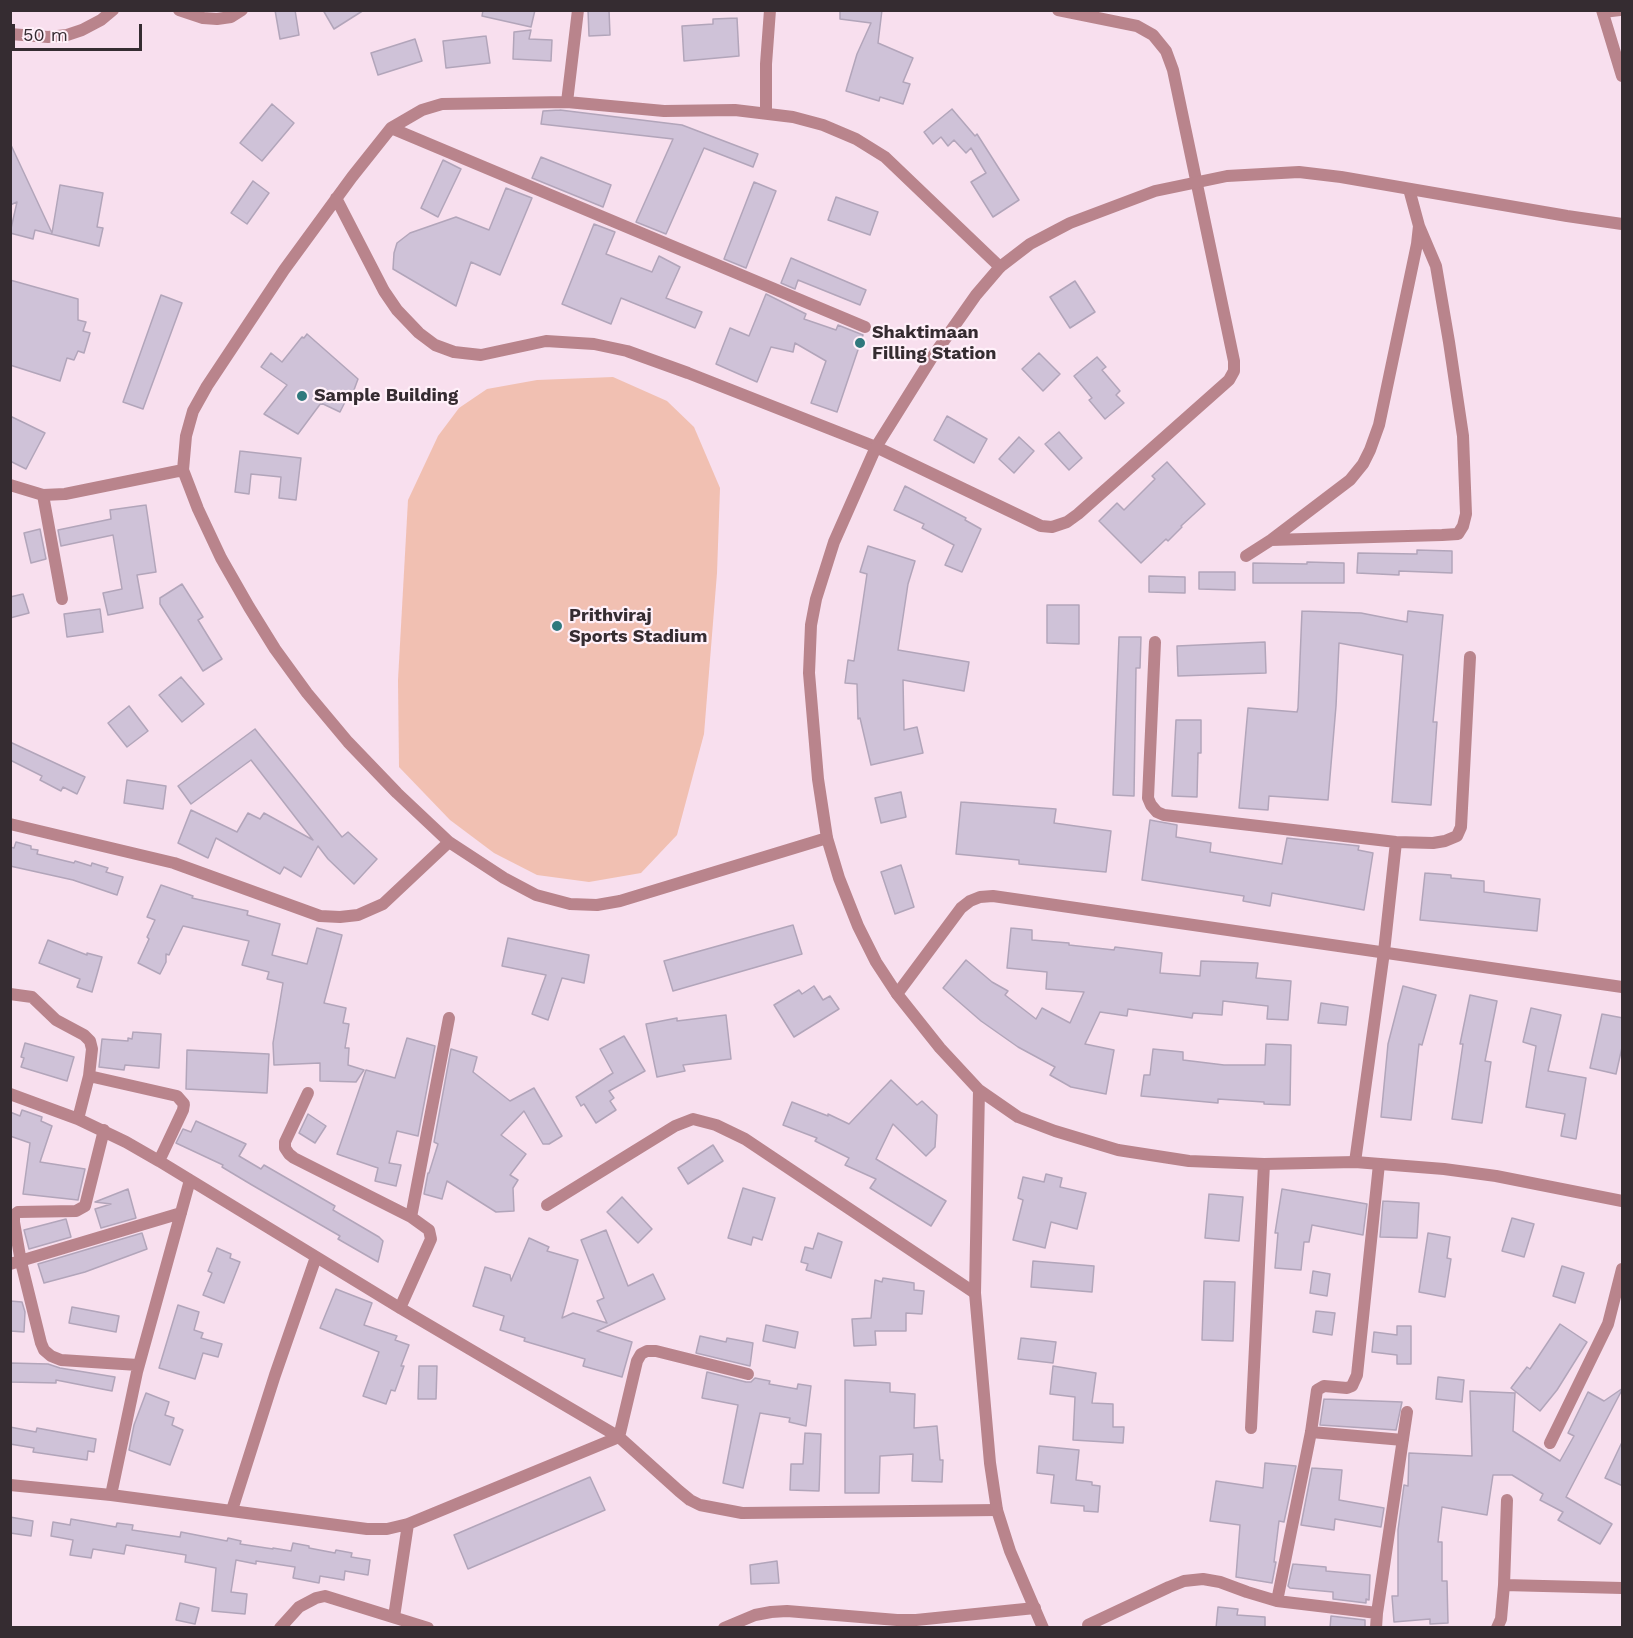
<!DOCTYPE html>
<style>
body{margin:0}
#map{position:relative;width:1633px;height:1638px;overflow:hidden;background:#f8dfee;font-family:"Work Sans",sans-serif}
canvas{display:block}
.frame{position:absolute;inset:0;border:12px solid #352c31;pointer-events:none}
.scale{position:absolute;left:12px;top:24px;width:130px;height:27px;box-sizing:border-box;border:3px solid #352c31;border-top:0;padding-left:8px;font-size:18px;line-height:21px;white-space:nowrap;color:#352c31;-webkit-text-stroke:4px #fff0f9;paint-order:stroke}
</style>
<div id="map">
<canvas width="1633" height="1638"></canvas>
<div class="frame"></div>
<div class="scale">50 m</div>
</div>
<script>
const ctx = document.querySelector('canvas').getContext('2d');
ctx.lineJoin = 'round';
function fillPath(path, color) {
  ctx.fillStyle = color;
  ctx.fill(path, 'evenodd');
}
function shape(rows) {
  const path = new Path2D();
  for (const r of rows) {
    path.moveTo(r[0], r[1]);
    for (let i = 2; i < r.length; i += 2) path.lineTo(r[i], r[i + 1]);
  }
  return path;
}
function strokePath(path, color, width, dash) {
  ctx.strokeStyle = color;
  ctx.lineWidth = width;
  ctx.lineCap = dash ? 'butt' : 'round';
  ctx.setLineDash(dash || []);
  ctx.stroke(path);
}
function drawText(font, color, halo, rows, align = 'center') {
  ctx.font = font + ' "Work Sans",sans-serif';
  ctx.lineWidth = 4.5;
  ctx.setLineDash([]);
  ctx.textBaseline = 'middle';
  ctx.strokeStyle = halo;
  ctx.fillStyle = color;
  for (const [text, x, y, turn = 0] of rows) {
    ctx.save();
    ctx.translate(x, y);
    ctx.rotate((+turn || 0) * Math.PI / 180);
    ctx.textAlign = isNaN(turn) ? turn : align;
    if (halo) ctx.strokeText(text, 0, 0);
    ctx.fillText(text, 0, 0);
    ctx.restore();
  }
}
const green = shape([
 [613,377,667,401,694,427,720,488,717,573,704,734,677,835,641,873,589,882,537,875,494,853,450,820,399,767,398,680,408,500,438,436,459,408,487,389,537,380]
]);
const building = shape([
 [275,10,295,10,299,35,280,39,275,10],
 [323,10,364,10,334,29,323,10],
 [483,10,535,10,531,27,482,16,483,10],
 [588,10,609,10,610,35,589,36,588,10],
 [840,10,882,10,878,43,913,58,903,82,910,84,903,104,880,97,879,101,846,91,857,54,871,23,840,19,840,10],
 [737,18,739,56,684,61,682,26,713,24,713,19,737,18],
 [531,30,529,39,552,40,551,61,513,59,514,32,531,30],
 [486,36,490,63,446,68,443,41,486,36],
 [415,39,422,61,378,75,371,53,415,39],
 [272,104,294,123,262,161,240,143,272,104],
 [952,109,975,136,977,134,1019,200,993,217,971,182,986,173,971,148,966,153,954,140,948,146,941,137,933,144,924,132,952,109],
 [560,110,682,125,758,154,753,167,704,148,666,234,636,222,673,139,541,124,543,111,560,110],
 [10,143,52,233,60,185,103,193,97,227,103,228,99,246,35,230,33,239,10,233,17,202,10,205,10,143],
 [541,157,611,185,603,207,532,178,541,157],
 [443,160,461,169,438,217,421,208,443,160],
 [253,181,269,193,247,224,231,213,253,181],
 [754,182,776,191,746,268,724,259,754,182],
 [506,188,532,198,500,275,471,262,456,306,393,269,394,253,397,243,410,233,456,217,489,230,506,188],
 [836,197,878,212,870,235,828,220,836,197],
 [594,224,615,232,606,254,652,272,659,256,680,267,666,298,702,312,695,328,621,298,611,324,562,304,594,224],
 [791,258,866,290,860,305,798,280,795,289,781,283,791,258],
 [10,280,78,299,78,320,86,322,83,331,90,333,84,353,78,351,74,360,67,358,60,381,10,365,10,280],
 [1075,281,1095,312,1070,328,1050,297,1075,281],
 [766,294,806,314,804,319,836,330,838,325,863,335,837,412,811,403,826,361,795,343,793,352,771,347,757,382,716,364,730,328,749,336,766,294],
 [161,295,182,303,143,409,123,402,161,295],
 [307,334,358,379,351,398,348,396,340,412,321,403,298,434,264,414,287,385,261,367,271,353,282,362,302,337,304,338,307,334],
 [1039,353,1060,374,1043,391,1022,369,1039,353],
 [1097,357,1106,367,1102,370,1120,391,1116,395,1124,403,1105,419,1089,400,1092,398,1074,376,1097,357],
 [10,416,45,433,26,469,10,461,10,416],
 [947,416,987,439,974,463,934,440,947,416],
 [1059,432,1082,458,1069,470,1045,444,1059,432],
 [1019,437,1034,451,1014,473,999,459,1019,437],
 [240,451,301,458,296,500,279,498,281,477,251,474,249,494,235,492,240,451],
 [1167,462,1205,504,1181,526,1182,527,1168,541,1166,539,1141,563,1099,521,1117,503,1124,510,1155,479,1152,476,1167,462],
 [905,486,966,518,965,520,981,529,962,572,945,565,954,545,922,528,924,524,894,510,905,486],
 [146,505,156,572,137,575,143,608,108,615,103,593,122,589,113,535,61,546,58,530,111,519,110,510,146,505],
 [40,529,46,559,31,563,24,533,40,529],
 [868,546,915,561,908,584,898,650,969,662,964,691,903,680,904,730,917,727,923,753,871,765,860,718,858,719,857,684,845,683,848,660,854,661,867,574,860,572,868,546],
 [1417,550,1452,551,1452,573,1399,571,1399,575,1357,573,1358,553,1417,554,1417,550],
 [1307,562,1344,563,1344,583,1253,583,1253,563,1307,564,1307,562],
 [1199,572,1235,572,1235,590,1199,589,1199,572],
 [1149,576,1185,577,1185,593,1149,592,1149,576],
 [182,584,203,617,198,620,222,659,203,671,160,604,160,598,182,584],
 [23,594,29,613,10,618,10,597,23,594],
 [1047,605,1079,605,1079,644,1047,643,1047,605],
 [100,609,103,632,67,637,64,614,100,609],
 [1302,611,1361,613,1407,622,1408,611,1443,615,1433,722,1437,722,1431,805,1392,802,1403,655,1339,643,1336,706,1328,800,1269,796,1268,810,1239,808,1248,708,1297,712,1298,708,1302,611],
 [1119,637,1141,637,1140,668,1136,668,1134,796,1113,795,1119,637],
 [1265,642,1266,673,1178,676,1177,646,1265,642],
 [181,677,204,704,182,722,159,695,181,677],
 [129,706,148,731,127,747,108,723,129,706],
 [1176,720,1201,720,1201,753,1198,753,1197,797,1172,796,1176,720],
 [255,729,342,837,348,832,377,859,354,884,328,859,318,846,301,877,284,867,280,874,216,838,208,858,178,843,191,810,237,832,248,813,260,819,264,813,313,840,251,760,191,804,178,786,255,729],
 [10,742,85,777,77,794,63,787,61,791,40,780,42,776,10,760,10,742],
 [127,780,166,786,163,809,124,803,127,780],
 [901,792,906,817,881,823,875,798,901,792],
 [961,802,1056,809,1054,823,1111,831,1106,872,1019,864,1019,860,956,854,961,802],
 [1150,820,1177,825,1176,837,1211,843,1210,852,1282,864,1287,838,1359,846,1358,850,1373,853,1364,910,1272,893,1270,906,1243,901,1244,896,1142,880,1150,820],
 [16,842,31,846,31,849,38,850,37,854,74,863,75,861,91,866,92,863,108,868,106,872,123,877,117,895,73,880,10,866,10,847,14,848,16,842],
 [901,865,914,907,895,914,881,872,901,865],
 [1425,873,1451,875,1451,878,1484,881,1484,892,1540,899,1537,931,1420,920,1425,873],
 [161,885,193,896,192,898,248,911,247,915,280,924,272,955,307,964,317,928,342,935,324,1003,346,1008,343,1023,349,1024,345,1048,349,1048,348,1065,364,1070,356,1082,320,1081,320,1063,274,1065,273,1043,283,983,267,979,269,972,242,965,249,941,183,926,169,955,166,954,166,962,160,974,138,963,149,939,147,937,155,920,147,917,161,885],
 [793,925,802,954,673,991,664,961,793,925],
 [1011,928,1032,930,1032,940,1069,943,1069,945,1114,950,1115,947,1162,953,1160,973,1200,976,1201,961,1258,963,1256,978,1291,981,1288,1020,1267,1019,1268,1006,1223,1001,1222,1015,1193,1013,1192,1018,1128,1009,1127,1016,1100,1012,1085,1044,1114,1050,1106,1094,1071,1087,1050,1075,1055,1067,1018,1047,981,1021,943,988,966,960,992,982,1008,991,1005,995,1036,1019,1042,1008,1070,1023,1084,992,1046,989,1047,972,1007,968,1011,928],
 [508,938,589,955,584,983,562,978,548,1020,532,1014,546,975,502,966,508,938],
 [48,940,87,955,87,953,102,957,92,992,77,987,80,979,39,963,48,940],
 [814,986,823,1000,830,996,839,1009,794,1037,774,1005,799,990,802,994,814,986],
 [1403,986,1436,995,1422,1045,1419,1044,1411,1120,1381,1117,1388,1044,1403,986],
 [1470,995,1497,1001,1485,1061,1491,1062,1482,1123,1452,1119,1463,1044,1460,1044,1470,995],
 [1321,1003,1348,1007,1346,1025,1318,1023,1321,1003],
 [1531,1008,1561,1015,1548,1071,1586,1078,1576,1139,1561,1136,1565,1114,1526,1107,1536,1046,1523,1042,1531,1008],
 [1602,1014,1623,1018,1623,1043,1616,1074,1590,1068,1602,1014],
 [726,1015,731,1059,683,1065,685,1071,657,1077,646,1024,677,1018,677,1021,726,1015],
 [133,1032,161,1034,159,1068,125,1065,124,1070,99,1067,102,1039,128,1041,128,1038,132,1039,133,1032],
 [624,1036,645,1071,609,1091,614,1098,610,1101,616,1110,596,1123,584,1104,581,1106,576,1097,613,1073,600,1049,624,1036],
 [407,1038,435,1046,418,1136,397,1131,389,1163,401,1165,396,1186,375,1181,378,1168,337,1154,366,1070,395,1078,407,1038],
 [25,1043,74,1057,67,1081,21,1067,24,1058,21,1057,25,1043],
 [1266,1044,1291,1045,1290,1105,1264,1104,1264,1102,1218,1099,1218,1103,1141,1096,1144,1075,1150,1075,1153,1049,1183,1052,1183,1060,1224,1065,1265,1065,1266,1044],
 [451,1049,477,1057,473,1072,510,1101,534,1088,562,1136,549,1144,543,1144,524,1111,501,1135,526,1154,510,1175,518,1180,513,1188,514,1211,496,1212,447,1181,442,1199,424,1194,428,1173,429,1173,438,1144,434,1142,451,1049],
 [187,1050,269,1054,267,1093,186,1089,187,1050],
 [891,1080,917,1105,922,1101,937,1115,935,1147,926,1156,893,1124,876,1159,946,1201,931,1226,870,1188,876,1179,845,1165,849,1158,815,1141,817,1138,783,1125,792,1102,828,1116,828,1114,849,1124,891,1080],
 [22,1110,42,1117,41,1121,52,1126,40,1162,85,1169,78,1200,23,1194,30,1143,10,1136,10,1112,20,1116,22,1110],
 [308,1114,326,1126,315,1143,299,1133,308,1114],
 [196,1121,246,1144,239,1156,261,1169,264,1165,335,1206,333,1210,379,1237,383,1241,378,1262,338,1239,340,1236,252,1185,222,1167,223,1165,176,1143,183,1129,191,1132,196,1121],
 [713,1145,723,1161,688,1184,678,1168,713,1145],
 [1046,1174,1062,1178,1060,1187,1086,1193,1077,1229,1051,1222,1045,1248,1013,1240,1023,1200,1018,1198,1023,1177,1044,1182,1046,1174],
 [743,1188,775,1198,762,1240,753,1237,751,1245,728,1238,743,1188],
 [128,1189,136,1218,101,1228,95,1209,111,1204,95,1202,128,1189],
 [1282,1189,1367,1204,1363,1235,1312,1225,1309,1242,1304,1242,1301,1270,1275,1268,1278,1233,1275,1233,1282,1189],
 [1209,1194,1243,1197,1239,1241,1205,1238,1209,1194],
 [622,1197,652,1229,638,1243,607,1212,622,1197],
 [1383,1201,1419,1203,1417,1238,1380,1237,1383,1201],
 [1512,1218,1534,1224,1524,1257,1502,1251,1512,1218],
 [66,1219,71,1237,29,1249,24,1230,66,1219],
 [606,1230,628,1286,653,1274,665,1299,597,1331,632,1342,622,1377,583,1366,585,1359,524,1341,525,1338,500,1330,504,1316,473,1306,485,1267,510,1275,511,1281,529,1238,549,1247,547,1251,578,1260,562,1318,573,1313,607,1323,597,1301,604,1298,581,1240,606,1230],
 [142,1233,147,1249,85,1272,44,1283,38,1264,142,1233],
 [818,1233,842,1242,831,1278,806,1270,808,1264,801,1262,805,1247,813,1249,818,1233],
 [1428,1233,1450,1237,1447,1258,1451,1259,1445,1297,1419,1292,1428,1233],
 [217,1248,231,1254,230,1258,240,1262,224,1303,203,1295,212,1273,208,1271,217,1248],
 [1033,1261,1094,1266,1092,1292,1031,1287,1033,1261],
 [1562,1266,1584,1273,1575,1303,1553,1296,1562,1266],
 [1313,1271,1330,1274,1327,1296,1310,1293,1313,1271],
 [883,1278,914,1283,914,1290,924,1291,922,1314,906,1313,906,1331,875,1331,876,1345,854,1346,852,1319,871,1318,875,1280,882,1282,883,1278],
 [1204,1281,1235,1282,1233,1341,1202,1340,1204,1281],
 [336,1289,372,1303,364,1325,397,1336,395,1340,409,1345,401,1366,404,1366,395,1391,391,1390,386,1404,363,1396,379,1352,320,1328,336,1289],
 [10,1301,22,1302,25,1312,24,1332,10,1331,10,1301],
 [178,1305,199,1312,194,1330,203,1333,201,1338,222,1344,218,1357,203,1353,195,1379,159,1368,178,1305],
 [72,1307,119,1316,116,1332,69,1323,72,1307],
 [1316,1311,1335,1313,1332,1335,1313,1332,1316,1311],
 [1560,1324,1587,1342,1557,1390,1540,1411,1511,1388,1527,1367,1530,1369,1560,1324],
 [766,1325,798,1332,795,1348,763,1341,766,1325],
 [1397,1326,1411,1326,1411,1364,1397,1364,1397,1355,1372,1352,1374,1332,1397,1335,1397,1326],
 [700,1336,726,1342,727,1338,753,1343,750,1366,696,1353,700,1336],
 [1021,1338,1056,1342,1053,1363,1018,1359,1021,1338],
 [10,1363,48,1364,60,1368,115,1377,112,1391,56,1380,56,1383,10,1382,10,1363],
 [419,1366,437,1366,436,1399,418,1399,419,1366],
 [1053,1366,1096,1373,1092,1403,1113,1404,1113,1427,1124,1427,1123,1443,1073,1440,1075,1397,1050,1394,1053,1366],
 [707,1372,746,1382,751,1382,755,1378,770,1381,769,1384,797,1389,798,1384,811,1386,806,1426,789,1422,790,1418,760,1413,743,1488,723,1483,738,1405,702,1398,707,1372],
 [1438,1377,1464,1380,1462,1402,1436,1399,1438,1377],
 [845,1380,890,1383,890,1392,915,1394,914,1428,937,1426,940,1460,943,1460,942,1482,912,1481,913,1454,880,1456,879,1493,845,1493,845,1380],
 [1623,1388,1566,1497,1612,1524,1600,1544,1558,1520,1563,1512,1540,1500,1543,1494,1512,1475,1493,1475,1487,1515,1442,1507,1438,1542,1442,1542,1442,1581,1447,1581,1448,1623,1430,1624,1430,1619,1394,1622,1392,1596,1398,1596,1398,1530,1404,1485,1408,1486,1409,1453,1472,1456,1470,1391,1515,1393,1513,1431,1560,1461,1574,1436,1568,1433,1588,1392,1604,1401,1623,1388],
 [146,1393,169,1402,165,1415,174,1418,172,1425,183,1430,170,1465,129,1450,134,1425,146,1393],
 [1324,1399,1402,1402,1396,1430,1320,1425,1324,1399],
 [10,1427,36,1432,37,1428,96,1439,94,1452,88,1451,87,1460,33,1452,34,1448,10,1444,10,1427],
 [805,1433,821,1434,819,1491,790,1490,791,1464,803,1464,805,1433],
 [1623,1440,1623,1486,1605,1478,1623,1440],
 [1039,1446,1079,1450,1076,1480,1092,1482,1092,1485,1100,1486,1098,1512,1084,1511,1084,1506,1051,1503,1054,1475,1037,1473,1039,1446],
 [1265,1463,1296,1466,1284,1522,1279,1521,1274,1562,1276,1562,1272,1583,1236,1577,1240,1525,1210,1521,1216,1481,1263,1488,1265,1463],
 [1312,1468,1342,1470,1339,1500,1384,1508,1381,1527,1335,1519,1334,1530,1301,1525,1312,1468],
 [590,1477,605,1510,468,1569,454,1535,590,1477],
 [10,1517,33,1521,31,1536,10,1533,10,1517],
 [71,1519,116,1527,117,1523,133,1525,132,1530,180,1537,181,1532,227,1541,228,1538,241,1541,240,1544,273,1549,273,1548,291,1551,293,1543,309,1546,309,1548,335,1553,336,1550,352,1553,351,1557,370,1560,368,1575,345,1571,344,1580,320,1576,319,1583,293,1578,295,1567,256,1561,256,1564,236,1560,231,1592,247,1594,245,1614,212,1611,216,1568,185,1562,186,1555,126,1545,124,1554,93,1549,91,1558,70,1555,73,1540,51,1536,53,1522,70,1525,71,1519],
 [777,1561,779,1583,751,1584,750,1565,777,1561],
 [1293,1564,1326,1567,1326,1571,1370,1575,1369,1600,1366,1599,1366,1603,1333,1599,1333,1592,1290,1588,1288,1586,1293,1564],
 [180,1603,199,1608,195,1624,176,1620,180,1603],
 [1218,1607,1238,1609,1237,1615,1265,1617,1265,1628,1216,1628,1218,1607],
 [1331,1616,1365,1620,1365,1628,1330,1628,1331,1616]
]);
const minor = shape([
 [179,10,203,18,217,19,231,17,242,10],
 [1603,12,1620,10],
 [10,34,48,37,67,35,82,30,101,20,113,10],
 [567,102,578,10],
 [766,113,766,64,770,10],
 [391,128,865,327],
 [336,198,384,291,397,310,419,333,435,345,454,352,481,355,546,341,594,344,627,351,688,373,876,447,1041,526,1052,527,1067,522,1078,514,1229,380,1234,371,1234,361,1173,70,1166,51,1153,35,1137,26,1058,10],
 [10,485,43,495,65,494,183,470],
 [43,495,62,599],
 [1271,540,1350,480,1363,464,1370,450,1379,425,1417,244,1419,226,1409,189],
 [1246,556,1271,540,1442,535,1458,534,1463,526,1466,514,1463,436,1449,342,1436,266,1419,226],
 [1155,642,1148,798,1151,805,1157,812,1164,815,1396,842,1433,843,1445,841,1457,836,1461,827,1470,657],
 [10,824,174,863,320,916,340,917,358,915,383,904,449,842],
 [827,838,620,901,597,905,570,904,536,895,504,878,449,842,397,793,348,742,307,693,275,649,249,607,221,558,198,509,183,470,186,436,193,411,207,386,284,270,352,177,391,128,422,110,442,104,567,102,664,111,735,110,793,117,823,125,856,139,885,157,1000,267],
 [10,994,32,997,56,1020,84,1035,90,1041,92,1049,89,1076],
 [897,994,961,908,970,901,980,897,993,896,1622,987],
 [308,1093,285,1142,285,1148,289,1154,294,1158,411,1217,429,1230,431,1239,400,1308],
 [10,1094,78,1119,126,1142,159,1161,400,1308,619,1437,679,1491,690,1500,700,1505,742,1513,997,1510],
 [78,1119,89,1076,177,1096,184,1104,183,1110,159,1161],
 [104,1130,85,1206,76,1211,18,1212,14,1215,14,1222,21,1262,41,1343,44,1350,51,1356,61,1360,138,1365],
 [1355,1162,1384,952,1396,842],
 [547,1205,675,1126,693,1119,716,1125,745,1139,975,1293],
 [411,1217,449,1018],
 [10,1264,181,1213],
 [1251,1428,1264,1164],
 [1311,1432,1403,1440],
 [1550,1443,1608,1324,1622,1269],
 [10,1485,111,1495,137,1372,190,1180],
 [111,1495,367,1529,387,1529,408,1524,619,1437,637,1361,641,1354,647,1351,656,1351,748,1374],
 [232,1510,275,1375,316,1257],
 [1504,1585,1622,1588],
 [1277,1601,1311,1432,1317,1390,1324,1386,1347,1388,1352,1386,1357,1375,1379,1164],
 [394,1617,408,1524],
 [1088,1625,1169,1587,1184,1581,1203,1579,1220,1582,1247,1592,1277,1601,1377,1613],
 [280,1628,299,1607,316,1598,325,1596,428,1628],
 [724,1628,755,1615,771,1612,787,1611,897,1620,916,1620,1035,1608],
 [1376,1628,1377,1613,1407,1412],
 [1497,1628,1501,1619,1504,1585,1507,1500]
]);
const tertiary = shape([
 [1602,10,1622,76],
 [1622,224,1567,216,1341,177,1299,172,1227,176,1155,191,1070,223,1030,244,1000,267,976,295,931,359,876,447,834,542,816,599,811,625,809,673,818,779,827,838,839,878,858,926,876,962,897,994,940,1048,979,1090,1018,1117,1055,1131,1118,1150,1189,1161,1264,1164,1355,1162,1444,1169,1496,1176,1622,1201],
 [979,1090,975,1293,990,1463,997,1510,1010,1551,1043,1628]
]);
const markers = [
 [860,343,6,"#30797d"],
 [302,396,6,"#30797d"],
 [557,626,6,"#30797d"]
];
const poiNames = [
 ["Shaktimaan",872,333],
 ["Filling Station",872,354],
 ["Sample Building",314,396],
 ["Prithviraj",569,616],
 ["Sports Stadium",569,637]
];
fillPath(green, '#f1c0b2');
fillPath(building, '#cfc2d8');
strokePath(building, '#b2a5ba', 1.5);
strokePath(minor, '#b9848c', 12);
strokePath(tertiary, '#b9848c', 12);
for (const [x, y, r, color] of markers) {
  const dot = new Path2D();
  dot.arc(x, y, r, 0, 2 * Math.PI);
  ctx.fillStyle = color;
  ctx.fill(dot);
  strokePath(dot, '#fff0f9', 2);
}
drawText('bold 18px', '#352c31', '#fff0f9', poiNames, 'left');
</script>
